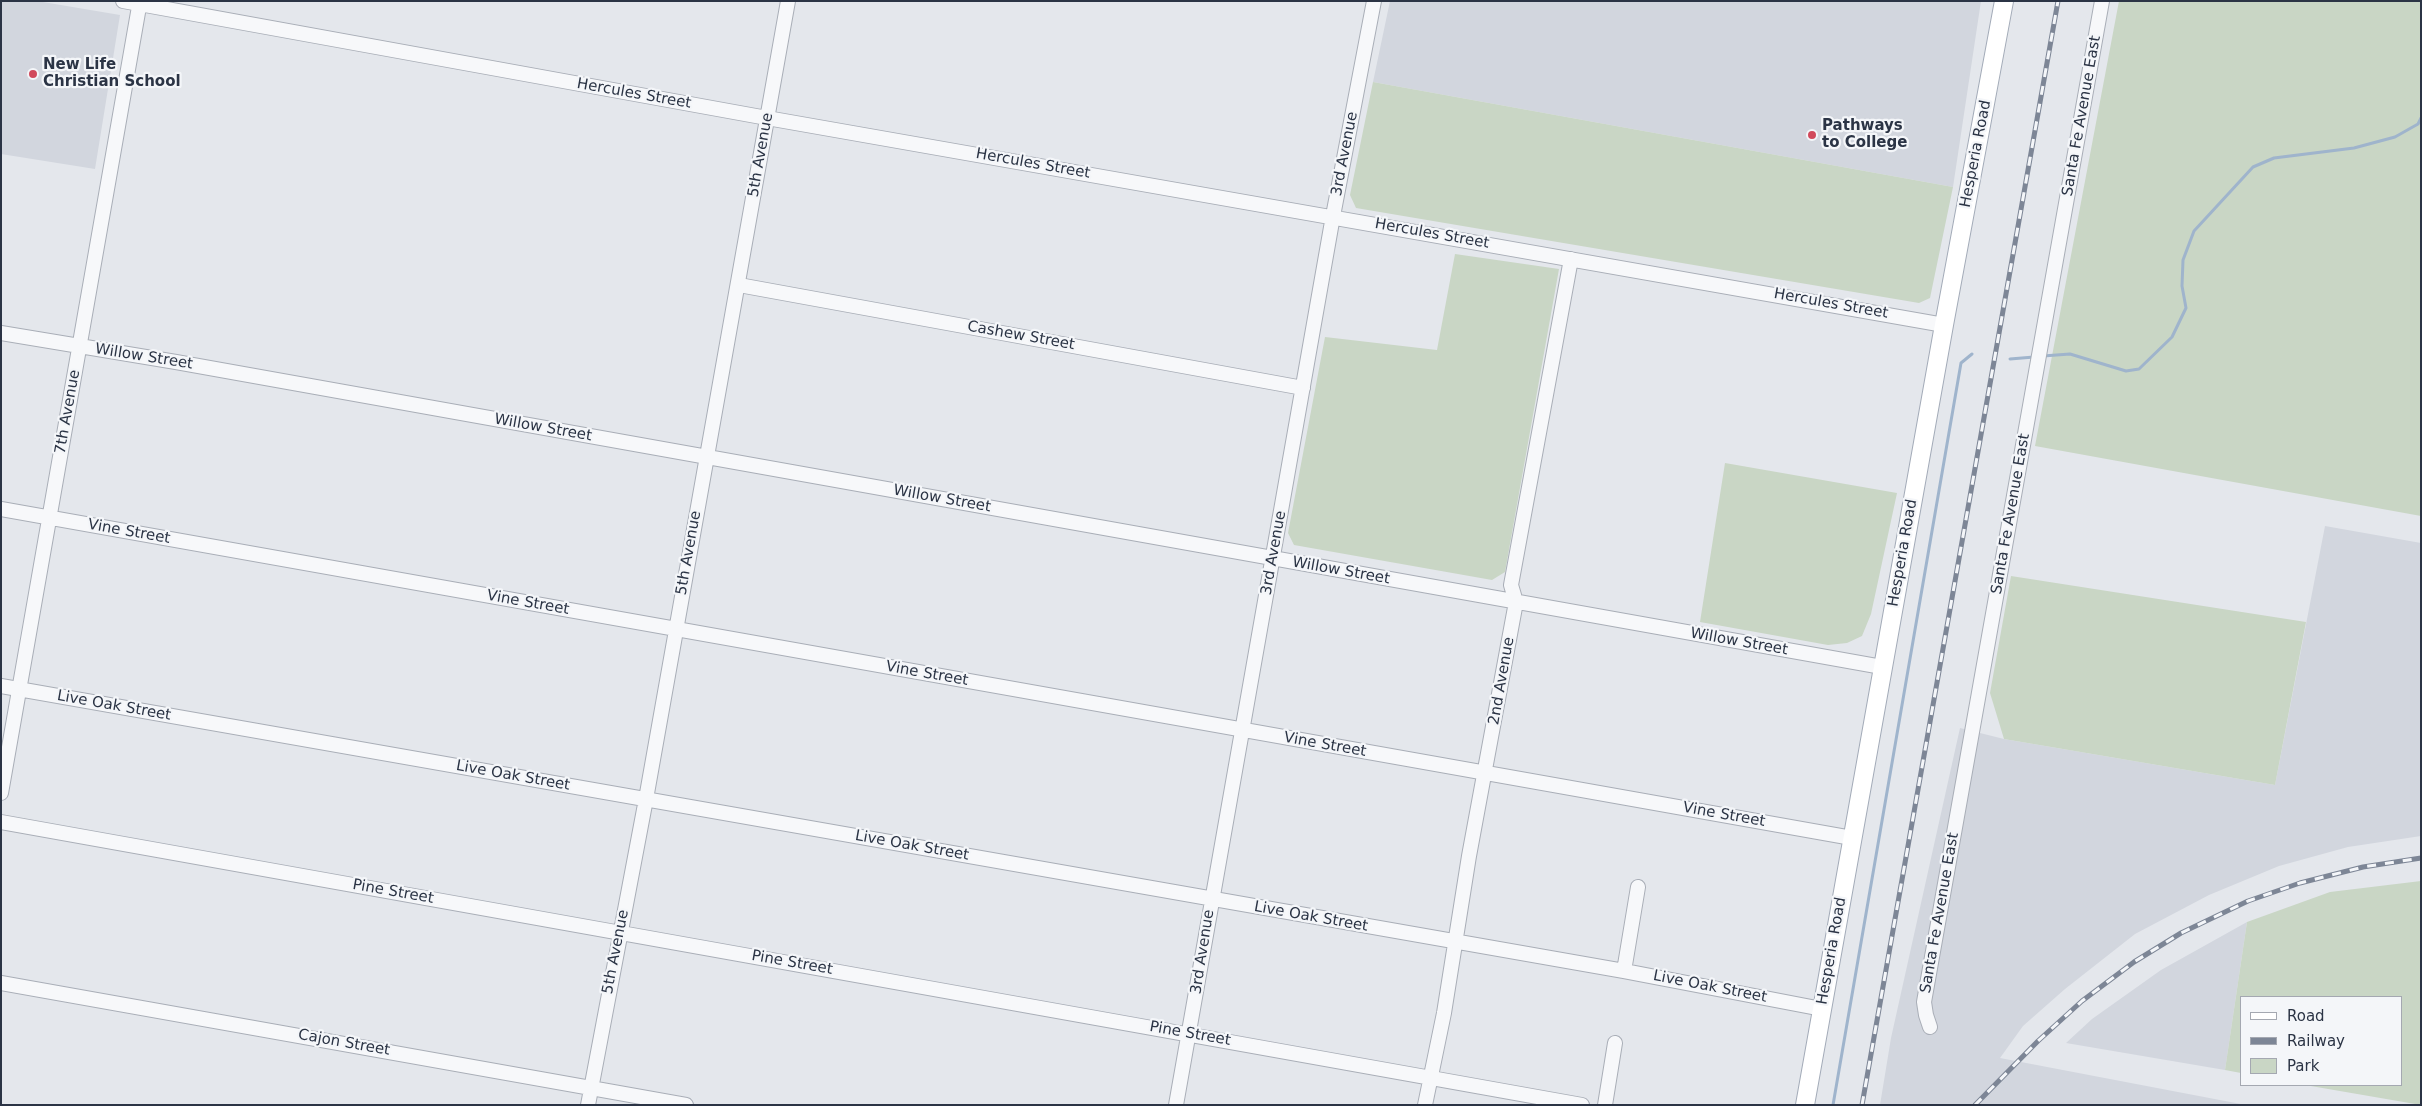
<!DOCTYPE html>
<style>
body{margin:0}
#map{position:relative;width:2422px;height:1106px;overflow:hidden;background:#e4e7ec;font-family:"DejaVu Sans",sans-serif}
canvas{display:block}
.frame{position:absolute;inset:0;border:2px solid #2b3445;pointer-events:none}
.legend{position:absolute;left:2240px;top:996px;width:162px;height:90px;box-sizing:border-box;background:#f4f6f9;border:1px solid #a4a8b1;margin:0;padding:6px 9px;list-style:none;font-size:15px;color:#2b3445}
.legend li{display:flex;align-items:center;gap:10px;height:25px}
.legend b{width:25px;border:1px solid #a4a8b1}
</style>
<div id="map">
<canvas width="2422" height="1106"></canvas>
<div class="frame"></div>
<ul class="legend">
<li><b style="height:6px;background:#fff"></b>Road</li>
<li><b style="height:6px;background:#7d8696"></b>Railway</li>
<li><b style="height:14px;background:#c9d6c5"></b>Park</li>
</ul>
</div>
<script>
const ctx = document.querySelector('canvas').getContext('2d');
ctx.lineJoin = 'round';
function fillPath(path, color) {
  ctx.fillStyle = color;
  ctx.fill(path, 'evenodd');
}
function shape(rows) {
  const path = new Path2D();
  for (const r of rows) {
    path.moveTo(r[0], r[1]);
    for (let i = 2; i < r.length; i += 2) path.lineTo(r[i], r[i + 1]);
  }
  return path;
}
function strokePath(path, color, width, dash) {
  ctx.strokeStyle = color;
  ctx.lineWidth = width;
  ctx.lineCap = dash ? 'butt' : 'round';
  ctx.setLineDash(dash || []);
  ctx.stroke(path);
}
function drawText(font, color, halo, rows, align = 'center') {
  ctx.font = font + ' "DejaVu Sans",sans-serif';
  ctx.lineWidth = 4.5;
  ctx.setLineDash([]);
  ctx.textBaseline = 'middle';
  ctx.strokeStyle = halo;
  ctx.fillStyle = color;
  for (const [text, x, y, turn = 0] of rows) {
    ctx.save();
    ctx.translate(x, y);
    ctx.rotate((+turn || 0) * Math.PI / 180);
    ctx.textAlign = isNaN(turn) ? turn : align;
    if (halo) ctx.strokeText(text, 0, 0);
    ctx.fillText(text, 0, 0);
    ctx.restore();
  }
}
const built = shape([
 [1,1,37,1,120,15,95,169,1,154],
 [1390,1,1981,1,1953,187,1373,82],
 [2325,526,2421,543,2421,836,2348,847,2279,866,2209,895,2135,934,2065,989,2023,1026,2000,1058,2246,1105,1880,1105,1891,1038,1960,728,2004,739,2275,785],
 [2247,922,2225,1070,2066,1043,2092,1019,2161,970]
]);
const green = shape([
 [2119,1,2421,1,2421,516,2035,446],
 [1373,82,1953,187,1930,298,1919,303,1356,208,1350,195],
 [1455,254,1559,269,1505,572,1492,580,1294,545,1288,533,1325,337,1437,350],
 [1725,463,1897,493,1871,614,1862,636,1847,643,1828,645,1700,622],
 [2011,576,2306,622,2275,785,2004,739,1990,693],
 [2421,881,2421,1105,2305,1085,2401,1085,2401,997,2241,997,2241,1073,2225,1070,2247,922,2330,892]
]);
const stream = shape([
 [2043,356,2070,354,2126,371,2139,369,2172,337,2186,308,2182,286,2183,260,2194,231,2253,167,2274,158,2354,148,2395,137,2418,124,2421,118],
 [2010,359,2034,357],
 [1833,1105,1961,363,1972,354]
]);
const minor = shape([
 [123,1,767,118,1944,325],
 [739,285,1303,388],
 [1,333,176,362,1882,667],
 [1,509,1852,838],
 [1,686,1624,971,1822,1009],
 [1,793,140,1],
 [1,822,1582,1105],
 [1624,971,1638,887],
 [1,983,686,1105],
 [1930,1027,1926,1015,1924,1002,1927,985,2102,1],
 [588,1105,646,799,788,1],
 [1176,1105,1333,216,1374,1],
 [1425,1105,1444,1013,1469,856,1516,602,1511,585,1571,259],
 [1605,1105,1615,1043]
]);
const major = shape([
 [1805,1105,1944,325,2004,1]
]);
const rail = shape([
 [1862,1105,2058,1],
 [1975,1105,2038,1041,2082,1001,2134,962,2181,933,2248,901,2300,883,2363,867,2421,858]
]);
const markers = [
 [33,74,5,"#d1495b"],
 [1812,135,5,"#d1495b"]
];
const poiNames = [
 ["New Life",43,65],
 ["Christian School",43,82],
 ["Pathways",1822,126],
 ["to College",1822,143]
];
const streetNames = [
 ["Hercules Street",634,94,10],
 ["Santa Fe Avenue East",2082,116,-80],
 ["3rd Avenue",1345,154,-79],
 ["Hesperia Road",1976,154,-79],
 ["5th Avenue",761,155,-80],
 ["Hercules Street",1033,164,10],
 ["Hercules Street",1432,234,10],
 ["Hercules Street",1831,304,10],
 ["Cashew Street",1021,336,10],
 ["Willow Street",144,357,9],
 ["7th Avenue",68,412,-80],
 ["Willow Street",543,428,10],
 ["Willow Street",942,499,10],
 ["Santa Fe Avenue East",2011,514,-80],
 ["Vine Street",129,532,10],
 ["5th Avenue",689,553,-80],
 ["3rd Avenue",1274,553,-80],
 ["Hesperia Road",1903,553,-80],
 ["Willow Street",1341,571,10],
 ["Vine Street",528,603,10],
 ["Willow Street",1739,642,10],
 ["Vine Street",927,674,10],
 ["2nd Avenue",1502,681,-80],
 ["Live Oak Street",114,706,10],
 ["Vine Street",1325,745,10],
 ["Live Oak Street",513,776,10],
 ["Vine Street",1724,815,10],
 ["Live Oak Street",912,846,10],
 ["Pine Street",393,892,10],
 ["Santa Fe Avenue East",1940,913,-80],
 ["Live Oak Street",1311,917,10],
 ["Hesperia Road",1832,951,-80],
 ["5th Avenue",616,952,-79],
 ["3rd Avenue",1203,952,-81],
 ["Pine Street",792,963,10],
 ["Live Oak Street",1710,987,11],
 ["Pine Street",1190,1034,10],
 ["Cajon Street",344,1043,10]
];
fillPath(built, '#d2d6de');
fillPath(green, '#c9d6c5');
strokePath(stream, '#9fb4cc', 3);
strokePath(minor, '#a9aeb7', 16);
strokePath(major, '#a3abb8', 20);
strokePath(minor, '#f7f8fa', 14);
strokePath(major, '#fff', 18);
strokePath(rail, '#7d8696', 5);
strokePath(rail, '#f4f6f9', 3, [9]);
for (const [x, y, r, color] of markers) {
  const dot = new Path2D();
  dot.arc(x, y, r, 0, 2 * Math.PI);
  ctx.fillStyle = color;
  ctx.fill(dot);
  strokePath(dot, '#f4f6f9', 2);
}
drawText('bold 15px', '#2b3445', '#f4f6f9', poiNames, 'left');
drawText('15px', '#2b3445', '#f4f6f9', streetNames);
</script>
